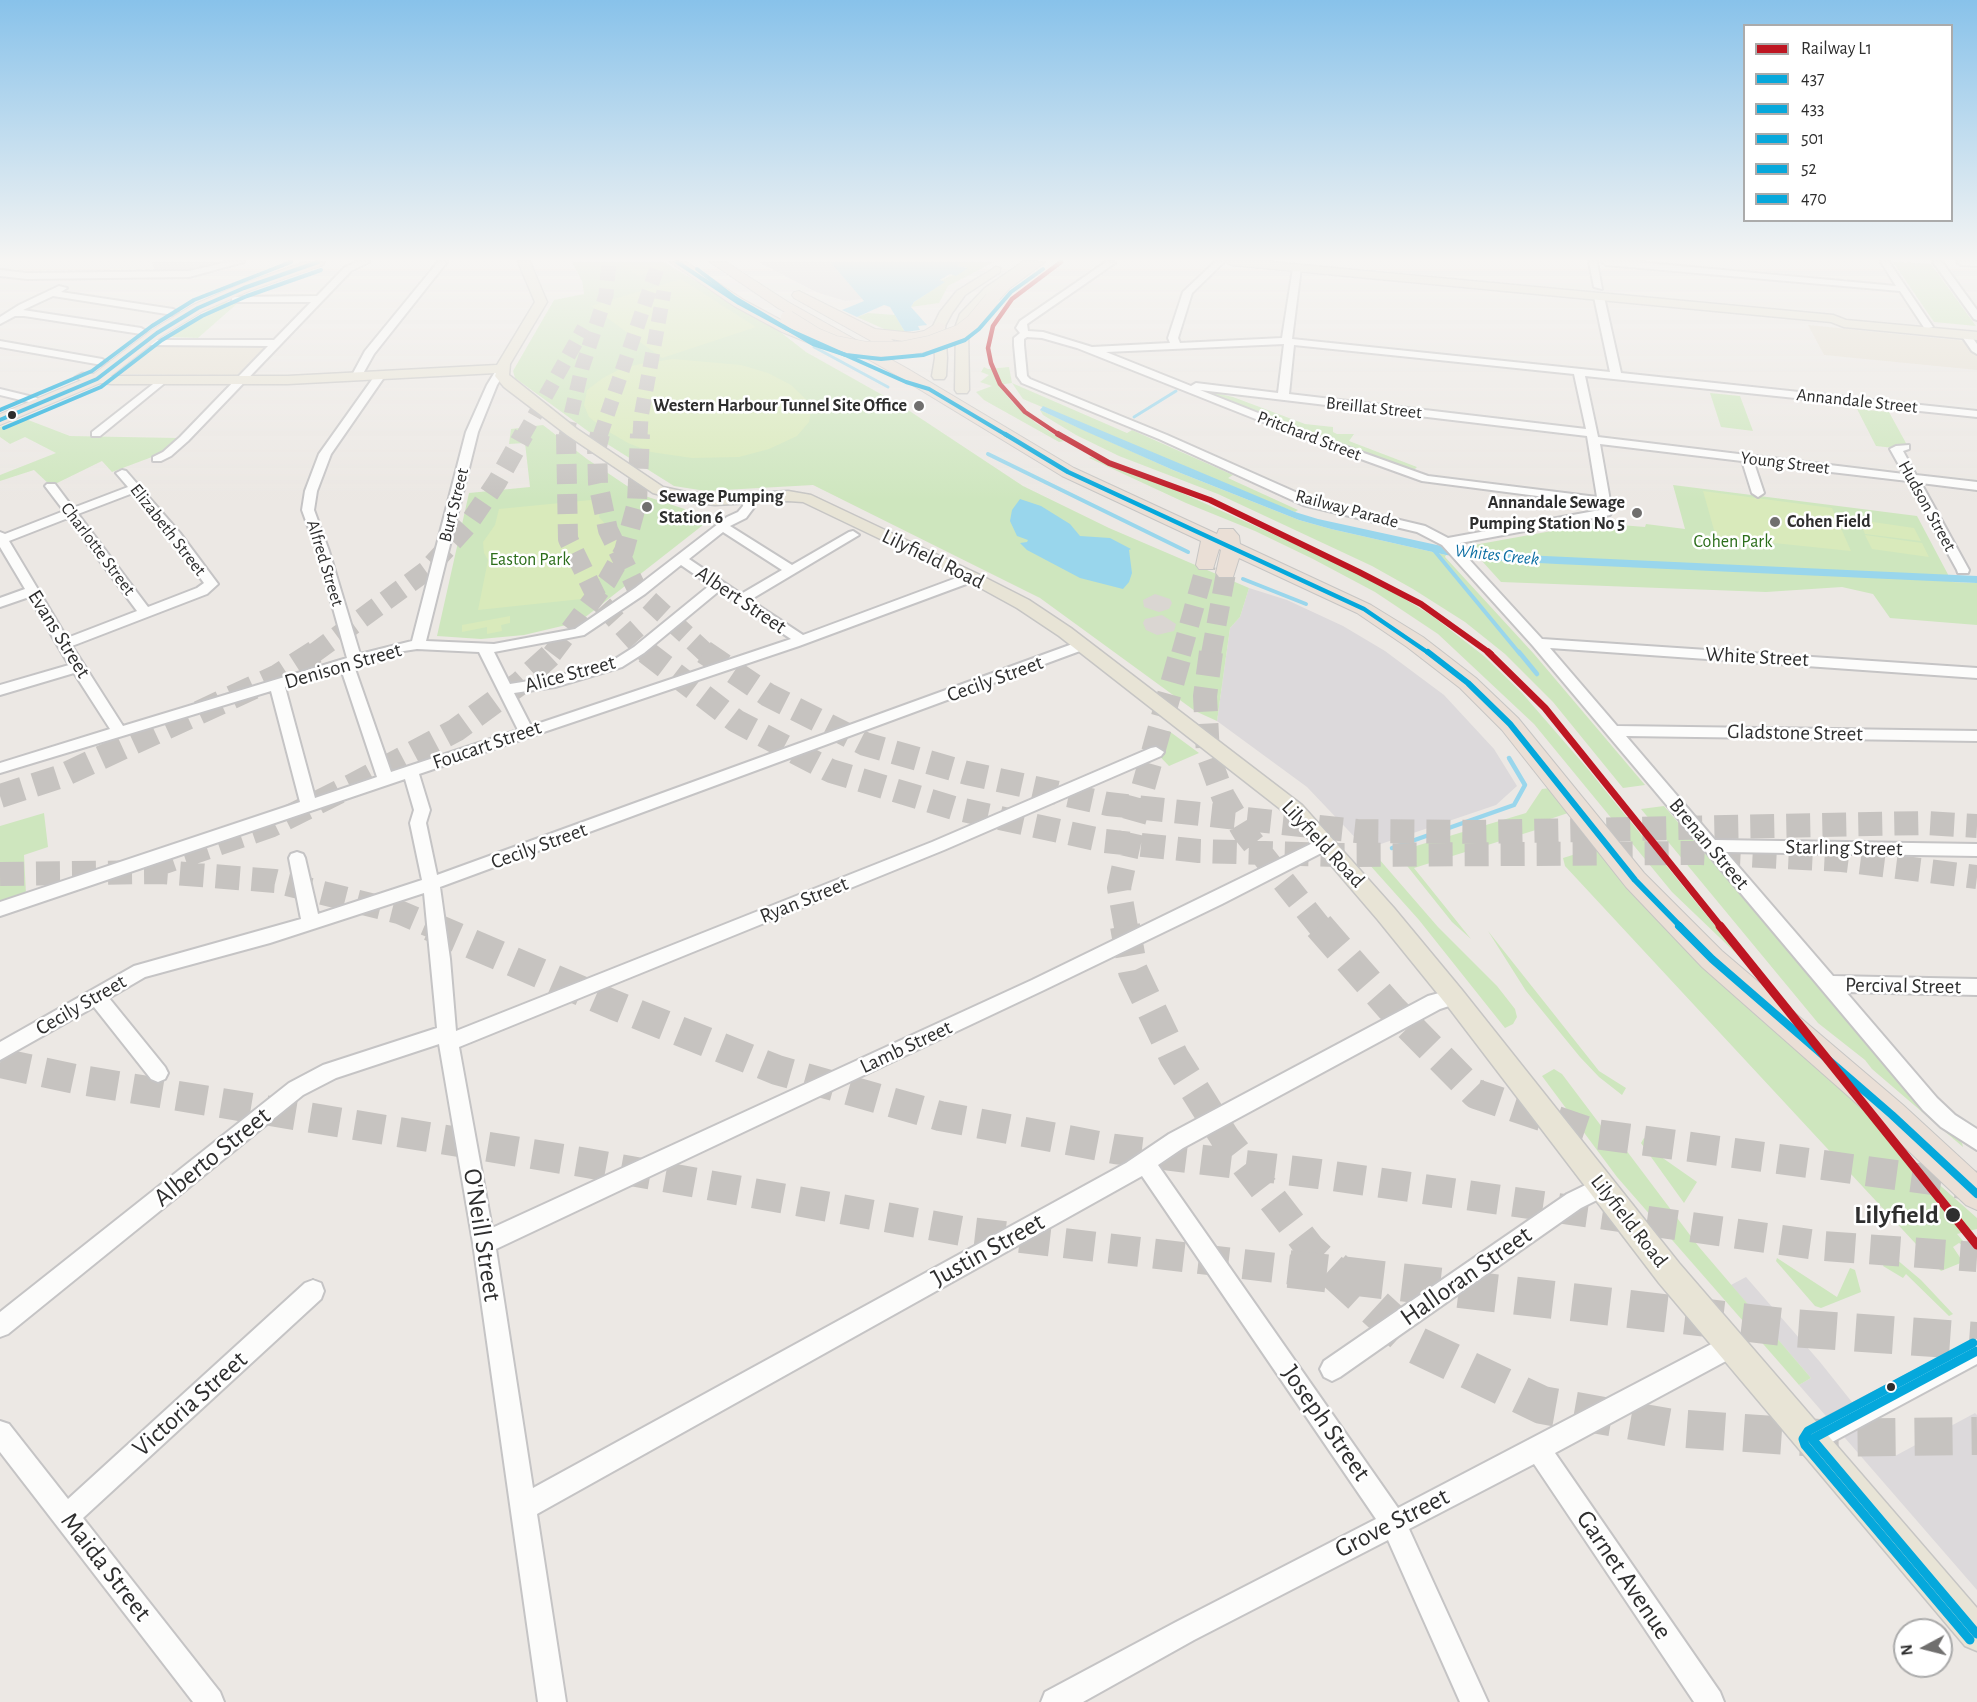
<!DOCTYPE html>
<style>
body{margin:0}
#map{position:relative;width:1977px;height:1702px;overflow:hidden;background:#ece8e4;font-family:"Alegreya Sans",sans-serif}
canvas{display:block}
.legend{position:absolute;left:1743px;top:24px;width:210px;height:198px;box-sizing:border-box;background:#fff;border:2px solid #ababab;margin:0;padding:8px 10px;list-style:none;font-size:18px;color:#2e2e2e}
.legend li{display:flex;align-items:center;gap:12px;height:30px}
.legend b{width:30px;border:2px solid #ababab}
.north{position:absolute;left:1893px;top:1618px;width:60px;height:60px;box-sizing:border-box;background:#fff;border:2px solid #ababab;border-radius:50%;rotate:263deg;font-size:16px;font-weight:700;line-height:24px;text-align:center;color:#2e2e2e}
.north::after{content:'';display:block;margin:auto;width:21px;height:27px;background:#706f6e;clip-path:polygon(50% 0,100% 100%,50% 72%,0 100%)}
</style>
<div id="map">
<canvas width="1977" height="1702"></canvas>
<ul class="legend">
<li><b style="height:8px;background:#be1622"></b>Railway L1</li>
<li><b style="height:8px;background:#05a8dc"></b>437</li>
<li><b style="height:8px;background:#05a8dc"></b>433</li>
<li><b style="height:8px;background:#05a8dc"></b>501</li>
<li><b style="height:8px;background:#05a8dc"></b>52</li>
<li><b style="height:8px;background:#05a8dc"></b>470</li>
</ul>
<div class="north">N</div>
</div>
<script>
const ctx = document.querySelector('canvas').getContext('2d');
ctx.lineJoin = 'round';
function fillPath(path, color) {
  ctx.fillStyle = color;
  ctx.fill(path, 'evenodd');
}
function shape(rows) {
  const path = new Path2D();
  for (const r of rows) {
    path.moveTo(r[0], r[1]);
    for (let i = 2; i < r.length; i += 2) path.lineTo(r[i], r[i + 1]);
  }
  return path;
}
function strokePath(path, color, width, dash) {
  ctx.strokeStyle = color;
  ctx.lineWidth = width;
  ctx.lineCap = dash ? 'butt' : 'round';
  ctx.setLineDash(dash || []);
  ctx.stroke(path);
}
function drawText(font, color, halo, rows, align = 'center') {
  ctx.font = font + ' "Alegreya Sans",sans-serif';
  ctx.lineWidth = 5;
  ctx.setLineDash([]);
  ctx.textBaseline = 'middle';
  ctx.strokeStyle = halo;
  ctx.fillStyle = color;
  for (const [text, x, y, turn = 0] of rows) {
    ctx.save();
    ctx.translate(x, y);
    ctx.rotate((+turn || 0) * Math.PI / 180);
    ctx.textAlign = isNaN(turn) ? turn : align;
    if (halo) ctx.strokeText(text, 0, 0);
    ctx.fillText(text, 0, 0);
    ctx.restore();
  }
}
const industrial = shape([
 [152,262,228,262,203,271,155,272],
 [758,262,830,262,863,299,845,301,816,292],
 [1249,588,1287,600,1343,626,1385,651,1444,695,1494,749,1517,786,1496,805,1366,849,1307,787,1217,721,1230,628,1240,617],
 [1746,1277,1820,1362,1895,1456,1975,1413,1977,1415,1977,1590,1799,1385,1811,1378,1731,1285]
]);
const education = shape([
 [1808,325,1967,341,1977,355,1977,370,1824,355],
 [151,345,266,346,237,375,120,374]
]);
const green = shape([
 [572,262,664,262,774,327,806,352,902,406,1023,486,1109,528,1249,588,1240,617,1230,628,1217,721,1195,711,1040,598,813,485,706,491,674,486,596,437,515,378,513,371,554,300,584,294,582,281],
 [961,262,994,262,948,286,939,303,911,307,914,302,944,282,940,281,967,268,957,265],
 [1893,262,1931,264,1976,326,1934,322],
 [224,302,239,302,198,338,168,337,187,322],
 [868,313,895,315,905,332,891,332,857,317],
 [984,367,988,369,1009,367,1012,383,1127,433,1132,430,1233,475,1228,478,1298,510,1295,512,1263,500,1023,399,1012,383,998,385,1013,403,1036,423,1064,441,1059,442,984,400,976,392,992,386,980,382,989,375,981,372],
 [1185,386,1233,397,1305,424,1333,427,1333,432,1337,434,1354,434,1349,441,1417,467,1414,470,1367,456],
 [1710,393,1740,396,1753,431,1721,427],
 [1857,409,1889,412,1907,445,1894,448,1876,446],
 [1040,410,1173,470,1299,520,1331,529,1446,555,1445,557,1534,654,1645,785,1623,788,1553,702,1505,654,1465,622,1413,589,1372,566,1218,494,1119,456,1076,435,1043,415],
 [23,418,70,436,177,438,160,454,112,472,102,461,51,486,34,470,0,481,0,475,56,453,25,437,10,444,0,437,0,427],
 [543,425,587,459,639,494,712,518,579,622,524,635,481,639,437,636,469,493,530,487,525,443,509,444,511,429],
 [1091,457,1173,489,1326,558,1388,589,1431,615,1484,656,1522,693,1587,768,1742,959,1672,892,1534,724,1438,634,1375,592,1313,559,1255,531,1186,503,1089,458],
 [1673,485,1917,516,1952,582,1977,583,1977,625,1890,618,1873,594,1842,587,1766,592,1501,582,1472,550,1474,545,1596,523,1645,527,1646,524,1685,529],
 [1169,731,1199,753,1169,766,1145,741],
 [1550,788,1568,813,1547,820,1542,828,1414,868,1471,939,1452,922,1396,852,1526,813,1542,789],
 [1664,806,1912,1094,1962,1143,1963,1147,1872,1069,1865,1060,1818,1023,1641,809],
 [44,813,48,847,24,855,26,894,0,902,0,826],
 [1595,848,1669,933,1874,1116,1899,1149,1977,1218,1977,1229,1957,1234,1971,1250,1959,1243,1953,1247,1963,1262,1941,1271,1565,866,1563,858],
 [1379,859,1438,927,1497,986,1515,1009,1517,1017,1513,1024,1505,1028,1419,920,1368,863],
 [1488,931,1599,1071,1626,1088,1622,1095,1599,1077,1580,1057,1526,991],
 [1554,1069,1562,1074,1617,1147,1623,1146,1699,1247,1811,1378,1799,1385,1617,1177,1542,1076],
 [1644,1138,1650,1142,1647,1147,1697,1182,1684,1203,1641,1143],
 [1889,1253,1921,1280,1953,1314,1949,1316,1906,1274,1903,1278,1883,1266],
 [1777,1258,1837,1297,1850,1268,1855,1270,1861,1292,1821,1308,1815,1306,1776,1261]
]);
const pitch = shape([
 [617,262,655,262,665,268,638,276],
 [681,279,756,327,662,358,591,306],
 [673,359,741,365,768,373,791,385,812,405,809,422,797,436,769,449,739,457,692,458,651,452,628,443,604,429,589,417,584,405,587,390,603,378,620,369,640,364],
 [1703,491,1832,508,1851,551,1716,537],
 [601,499,599,517,618,538,622,549,614,568,593,583,591,598,478,610,488,560,484,553,483,542,495,525,499,509],
 [1859,520,1914,528,1921,541,1865,534],
 [1865,535,1922,543,1929,557,1872,549],
 [510,616,510,623,501,625,502,631,487,634,487,627,462,632,462,625]
]);
const plaza = shape([
 [1155,594,1170,599,1172,603,1169,609,1159,612,1144,607,1143,600],
 [1162,615,1176,624,1174,631,1157,635,1146,630,1143,623,1145,619]
]);
const water = shape([
 [830,262,961,262,958,266,968,268,956,276,950,274,940,280,945,282,914,302,911,307,927,325,918,326,920,330,905,332,890,307,884,305,857,317,842,310,864,301],
 [1043,406,1295,512,1318,519,1437,545,1480,553,1977,576,1977,583,1557,564,1486,560,1446,555,1331,529,1299,520,1173,470,1085,431,1040,410],
 [1020,499,1041,506,1070,524,1080,536,1110,538,1131,549,1129,550,1132,573,1129,582,1123,589,1080,578,1027,550,1020,543,1027,542,1028,540,1017,536,1010,521,1012,510]
]);
const streamFar2 = shape([
 [814,347,888,387],
 [1134,417,1176,391]
]);
const streamFar1 = shape([
 [988,454,1188,552],
 [1433,549,1520,654],
 [1243,579,1306,604]
]);
const stream = shape([
 [1519,652,1537,674],
 [1392,848,1514,805,1525,785,1509,758]
]);
const highwayTunnelFar4 = shape([
 [523,436,584,328],
 [566,436,582,368,606,295,609,262],
 [600,436,659,262],
 [640,436,641,417,664,291]
]);
const highwayTunnelFar3 = shape([
 [566,434,568,539,598,600,647,654],
 [600,434,597,446,598,483,608,530,637,589,707,654],
 [313,654,426,571,467,526,497,482,524,434],
 [552,654,607,581,624,551,637,503,640,434],
 [1181,654,1206,565],
 [1211,654,1226,573]
]);
const highwayTunnelFar2 = shape([
 [646,652,736,721,831,771,954,808,1105,841,1199,851,1337,855,1701,853,1842,860,1977,877],
 [704,652,768,695,865,744,967,773,1108,804,1357,831,1478,832,1925,823,1977,826],
 [1211,652,1205,696,1208,755,1223,796,1245,833,1320,927],
 [0,796,59,777,276,677,315,652],
 [150,867,270,826,351,786,456,730,519,684,554,652],
 [0,874,161,872,275,881,399,912,434,927],
 [1126,927,1119,888,1133,824,1181,652]
]);
const highwayTunnelFar1 = shape([
 [430,926,614,1005,777,1070,940,1116,1115,1149,1319,1174,1823,1246,1977,1257],
 [1125,926,1133,971,1174,1057,1225,1138,1310,1248,1335,1271],
 [1319,926,1391,1008,1476,1094,1595,1134,1977,1186],
 [0,1063,75,1079,587,1163,962,1231,1302,1271]
]);
const highwayTunnel = shape([
 [1289,1269,1792,1328,1977,1341],
 [1333,1269,1416,1345,1542,1405,1672,1428,1819,1438,1977,1436]
]);
const minor = shape([
 [228,262,244,262,189,277,27,279,0,276,0,270,27,273,189,271,228,262],
 [357,262,369,262,351,271,188,441,171,456,161,461,153,461,153,457,163,452,180,437,268,346,145,345,140,342,142,340,274,340,311,302,235,302,232,301,232,297,317,296,345,267,357,262],
 [438,262,447,262,374,354,360,379,352,379,351,377,365,351,438,262],
 [1106,262,1115,263,1027,324,1028,331,1043,332,1092,347,1170,343,1168,338,1183,292,1215,262,1224,262,1192,293,1178,338,1180,343,1282,338,1293,268,1297,265,1301,268,1292,339,1610,372,1594,297,1599,294,1604,297,1621,373,1977,411,1977,417,1585,376,1598,437,1904,474,1890,449,1896,446,1909,445,1909,449,1903,451,1916,475,1977,482,1977,490,1921,483,1969,570,1968,573,1958,573,1957,570,1908,481,1754,463,1764,493,1758,497,1752,493,1742,461,1600,444,1612,512,1610,515,1455,544,1542,639,1977,668,1977,678,1550,648,1617,726,1977,731,1977,741,1626,736,1715,840,1977,844,1977,856,1726,852,1833,976,1977,979,1977,995,1846,992,1937,1098,1955,1115,1977,1129,1977,1150,1941,1127,1923,1110,1533,646,1442,545,1417,532,1303,505,1159,439,1022,383,1017,376,1014,345,1014,338,1020,333,1016,328,1020,321,1106,262],
 [1027,337,1042,338,1077,348,1311,441,1422,481,1599,504,1600,510,1448,538,1425,526,1311,499,1167,435,1030,379,1027,376,1024,345,1024,339,1027,337],
 [1284,344,1278,393,1196,383,1191,386,1106,352,1284,344],
 [1294,345,1574,374,1586,429,1289,394,1294,345],
 [1200,390,1587,436,1597,497,1428,476,1319,437,1200,390],
 [1589,262,1597,262,1602,289,1594,287,1589,262],
 [1602,262,1636,262,1896,286,1881,262,1889,262,1933,327,1925,329,1900,291,1606,265,1602,262],
 [1933,262,1942,262,1977,310,1977,320,1974,319,1933,262],
 [1957,262,1977,262,1977,266,1961,265,1957,262],
 [59,286,67,288,61,292,173,309,178,312,173,315,53,296,23,310,141,328,146,331,141,334,24,316,15,316,0,324,0,317,19,305,59,286],
 [1963,333,1969,333,1977,344,1977,354,1972,351,1961,335,1963,333],
 [0,341,102,359,107,362,102,365,0,347,0,341],
 [502,366,507,369,497,385,478,432,426,641,494,644,575,629,635,588,727,517,738,512,743,506,744,498,750,494,756,498,755,506,746,518,730,526,792,565,849,532,853,531,859,535,750,600,803,635,967,574,972,573,978,577,977,580,799,646,419,774,430,810,426,823,437,875,1078,642,1083,641,1090,645,1088,648,440,887,450,959,456,1031,932,842,1151,748,1156,747,1164,752,1161,756,944,850,459,1047,492,1228,1032,980,1319,840,1325,838,1331,840,1333,844,1331,848,1222,904,1044,990,496,1249,533,1488,1126,1163,1169,1134,1428,996,1454,989,1461,992,1463,997,1461,1002,1440,1009,1183,1148,1158,1165,1398,1508,1723,1338,1731,1335,1739,1338,1742,1346,1739,1354,1555,1453,1720,1692,1724,1702,1694,1702,1534,1464,1409,1529,1488,1702,1460,1702,1388,1540,1194,1640,1083,1702,1041,1702,1045,1692,1176,1622,1376,1519,1142,1176,537,1514,566,1702,538,1702,473,1243,439,1044,336,1078,303,1095,8,1334,0,1337,0,1312,289,1083,323,1065,437,1028,424,893,270,943,145,977,109,998,165,1067,168,1073,165,1079,158,1082,151,1079,94,1007,0,1060,0,1042,134,966,301,919,289,858,291,854,297,852,303,854,305,858,318,914,422,880,410,823,414,810,405,779,0,916,0,902,300,802,271,691,0,773,0,763,110,729,74,673,0,695,0,685,69,665,29,597,0,607,0,598,25,589,0,547,0,532,5,534,64,511,45,486,47,484,55,484,73,508,128,487,116,473,122,470,126,471,180,533,218,584,207,594,72,646,123,726,347,658,317,551,302,510,305,491,319,454,376,374,384,374,385,376,331,454,317,491,314,510,329,551,360,654,412,641,466,432,487,385,498,367,502,366],
 [133,493,172,539,204,583,197,588,148,607,78,514,133,493],
 [68,518,137,611,67,638,9,541,68,518],
 [723,532,782,570,741,594,689,559,723,532],
 [681,565,710,585,634,647,612,661,554,677,510,684,494,652,584,635,645,594,681,565],
 [719,591,791,639,531,726,514,693,555,687,622,667,644,653,719,591],
 [417,649,479,652,518,730,391,772,354,666,397,652,417,649],
 [341,669,377,777,315,798,285,687,341,669],
 [162,377,166,378,166,382,100,436,92,436,92,432,162,377],
 [0,389,37,398,38,400,33,403,0,395,0,389],
 [1602,1177,1609,1180,1612,1187,1609,1194,1581,1208,1340,1377,1332,1381,1324,1377,1320,1369,1324,1361,1567,1194,1602,1177],
 [313,1280,321,1283,324,1291,321,1299,83,1518,220,1692,224,1702,193,1702,0,1452,0,1421,9,1424,68,1499,305,1283,313,1280],
 [1977,1339,1977,1364,1821,1448,1812,1451,1803,1448,1800,1439,1803,1430,1977,1339]
]);
const major = shape([
 [518,262,530,262,547,302,510,364,509,375,577,429,663,487,686,492,715,495,788,491,811,495,978,574,1029,600,1071,628,1302,805,1394,908,1462,990,1679,1263,1977,1608,1977,1651,1965,1646,1659,1283,1446,1004,1378,920,1288,815,1059,636,1017,608,966,580,803,502,788,501,715,505,686,502,653,493,567,435,504,387,495,376,496,373,288,384,111,384,82,381,75,377,82,373,111,376,288,376,497,365,535,302,518,262],
 [1023,262,1037,262,993,292,972,315,968,325,969,390,967,393,957,393,955,390,956,325,960,314,985,288,1023,262],
 [1226,262,1269,262,1833,315,1846,320,1977,332,1977,340,1844,327,1831,322,1232,265,1226,262],
 [996,267,1000,268,1000,272,965,295,952,313,945,326,947,358,946,376,944,379,934,379,932,376,935,358,933,326,940,312,957,291,996,267]
]);
const highway = shape([
 [305,262,325,262,323,265,249,291,203,311,162,336,103,382,0,425,0,414,91,376,152,330,193,305,239,285,305,262],
 [670,262,686,262,744,300,792,326,826,340,829,343,821,348,782,332,734,306,670,262],
 [710,262,726,262,788,302,908,369,1074,468,1217,534,1219,529,1233,529,1239,536,1240,544,1371,605,1423,637,1476,678,1518,718,1644,873,1722,951,1903,1105,1977,1173,1977,1210,1966,1205,1881,1125,1702,967,1626,887,1502,730,1460,688,1407,647,1357,613,1239,558,1233,577,1219,577,1216,573,1221,550,1219,549,1213,569,1199,569,1196,565,1201,541,1062,476,896,375,778,308,710,262],
 [1029,262,1045,262,1010,288,997,302,987,302,985,299,1000,282,1029,262],
 [799,291,875,329,914,333,924,331,939,322,946,326,934,337,914,343,891,339,908,352,900,357,794,298,792,295,794,292,799,291]
]);
const highwayBridge = shape([
 [788,318,817,336,834,343,865,349,902,349,931,343,960,332,973,322,992,299]
]);
const bus1Far4 = shape([
 [677,262,739,303,787,329,906,382,929,389,1008,436]
]);
const bus1Far3 = shape([
 [1005,434,1068,472,1364,609,1430,654]
]);
const bus1Far2 = shape([
 [1428,652,1468,683,1510,724,1635,880,1681,927]
]);
const bus1Far1 = shape([
 [1679,926,1712,959,1892,1115,1977,1194]
]);
const bus1 = shape([
 [1977,1351,1812,1439,1977,1634]
]);
const bus2 = shape([
 [697,269,735,298,813,344,846,355,881,359,923,355,965,340,979,329,1011,292,1043,269],
 [4,428,101,387,162,340,202,316,247,296,321,270]
]);
const bus3 = shape([
 [0,420,97,379,157,333,198,308,244,288,318,262]
]);
const bus4 = shape([
 [0,410,92,371,152,326,194,300,291,262]
]);
const bus5 = shape([
 [1970,1640,1805,1445,1803,1439,1808,1431,1973,1343]
]);
const rail1Far3 = shape([
 [1061,436,1025,412,1000,384,991,363,988,348,993,326,1012,299,1061,262]
]);
const rail1Far2 = shape([
 [1058,434,1109,463,1210,500,1359,572,1421,604,1491,654]
]);
const rail1Far1 = shape([
 [1488,652,1545,708,1721,927]
]);
const rail1 = shape([
 [1720,926,1977,1245]
]);
const markers = [
 [919,406,6,"#706f6e"],
 [12,415,5,"#2e2e2e"],
 [647,507,6,"#706f6e"],
 [1637,513,6,"#706f6e"],
 [1775,522,6,"#706f6e"],
 [1953,1215,8,"#2e2e2e"],
 [1891,1387,5,"#2e2e2e"]
];
const farStreetnames = [
 ["Annandale Street",1857,401,6],
 ["Breillat Street",1374,408,6],
 ["Pritchard Street",1309,436,21],
 ["Young Street",1785,463,7],
 ["Burt Street",454,505,-76],
 ["Hudson Street",1927,506,61],
 ["Railway Parade",1347,509,15],
 ["Elizabeth Street",168,530,52],
 ["Charlotte Street",98,549,53],
 ["Alfred Street",325,563,73]
];
const farPoinames = [
 ["Western Harbour Tunnel Site Office",907,406],
 ["Sewage Pumping",659,497,"left"],
 ["Station 6",659,518,"left"],
 ["Annandale Sewage",1625,503],
 ["Pumping Station No 5",1625,524],
 ["Cohen Field",1787,522,"left"]
];
const farParknames = [
 ["Cohen Park",1733,542],
 ["Easton Park",530,560]
];
const farWaternames = [
 ["Whites Creek",1497,555,6]
];
const streetNames = [
 ["Lilyfield Road",933,559,26],
 ["Albert Street",741,600,34],
 ["Evans Street",59,634,58],
 ["White Street",1757,657,3],
 ["Denison Street",343,666,-16],
 ["Alice Street",570,674,-15],
 ["Cecily Street",995,679,-20],
 ["Gladstone Street",1795,733,1],
 ["Foucart Street",487,745,-19],
 ["Lilyfield Road",1323,844,47],
 ["Brenan Street",1709,844,50],
 ["Cecily Street",539,846,-20],
 ["Starling Street",1844,848,1],
 ["Ryan Street",804,900,-22],
 ["Percival Street",1903,986,1],
 ["Cecily Street",81,1005,-30],
 ["Lamb Street",906,1047,-25],
 ["Lilyfield Road",1629,1221,52]
];
const nearStreetnames = [
 ["Alberto Street",212,1157,-39],
 ["O'Neill Street",482,1235,81],
 ["Justin Street",988,1250,-29],
 ["Halloran Street",1466,1276,-35],
 ["Victoria Street",190,1404,-42],
 ["Joseph Street",1326,1423,55],
 ["Grove Street",1392,1523,-27],
 ["Maida Street",106,1567,52],
 ["Garnet Avenue",1624,1575,56]
];
const nearStopnames = [
 ["Lilyfield",1939,1215]
];
fillPath(industrial, '#dcd9db');
fillPath(education, '#e6e0d3');
fillPath(green, '#cee6be');
fillPath(pitch, '#d9eabb');
fillPath(plaza, '#dad6d2');
fillPath(water, '#99d6ec');
strokePath(streamFar2, '#99d6ec', 3);
strokePath(streamFar1, '#99d6ec', 4);
strokePath(stream, '#99d6ec', 4.5);
strokePath(highwayTunnelFar4, '#c6c3c0', 15, [15, 8]);
strokePath(highwayTunnelFar3, '#c6c3c0', 20, [20, 10]);
strokePath(highwayTunnelFar2, '#c6c3c0', 24, [24, 12]);
strokePath(highwayTunnelFar1, '#c6c3c0', 30, [30, 15]);
strokePath(highwayTunnel, '#c6c3c0', 38, [38, 19]);
strokePath(minor, '#c5c4c5', 4);
strokePath(major, '#c6c5c4', 3);
strokePath(highway, '#c6c5c4', 2);
fillPath(minor, '#fcfcfb');
fillPath(major, '#e8e4d6');
fillPath(highway, '#eadfd6');
strokePath(highwayBridge, '#c6c5c4', 16, []);
strokePath(highwayBridge, '#eadfd6', 15);
strokePath(bus1Far4, '#05a8dc', 4);
strokePath(bus1Far3, '#05a8dc', 4.5);
strokePath(bus1Far2, '#05a8dc', 6);
strokePath(bus1Far1, '#05a8dc', 8);
strokePath(bus1, '#05a8dc', 9);
strokePath(bus2, '#05a8dc', 4);
strokePath(bus3, '#05a8dc', 4);
strokePath(bus4, '#05a8dc', 4);
strokePath(bus5, '#05a8dc', 9);
strokePath(rail1Far3, '#be1622', 4.5);
strokePath(rail1Far2, '#be1622', 6);
strokePath(rail1Far1, '#be1622', 7);
strokePath(rail1, '#be1622', 9);
const sky = ctx.createLinearGradient(0, 0, 0, 500);
sky.addColorStop(0, '#88c2ea');
sky.addColorStop(0.52, '#f6f5f3');
sky.addColorStop(1, '#f6f5f300');
ctx.fillStyle = sky;
ctx.fillRect(0, 0, 1977, 500);
for (const [x, y, r, color] of markers) {
  const dot = new Path2D();
  dot.arc(x, y, r, 0, 2 * Math.PI);
  ctx.fillStyle = color;
  ctx.fill(dot);
  strokePath(dot, '#fff', 2);
}
drawText('18px', '#2e2e2e', '#fff', farStreetnames);
drawText('bold 18px', '#2e2e2e', '#fff', farPoinames, 'right');
drawText('18px', '#2c6e1b', '#fff', farParknames);
drawText('italic 18px', '#0d6fa3', '#fff', farWaternames);
drawText('21px', '#2e2e2e', '#fff', streetNames);
drawText('26px', '#2e2e2e', '#fff', nearStreetnames);
drawText('bold 26px', '#2e2e2e', '#fff', nearStopnames, 'right');
</script>
